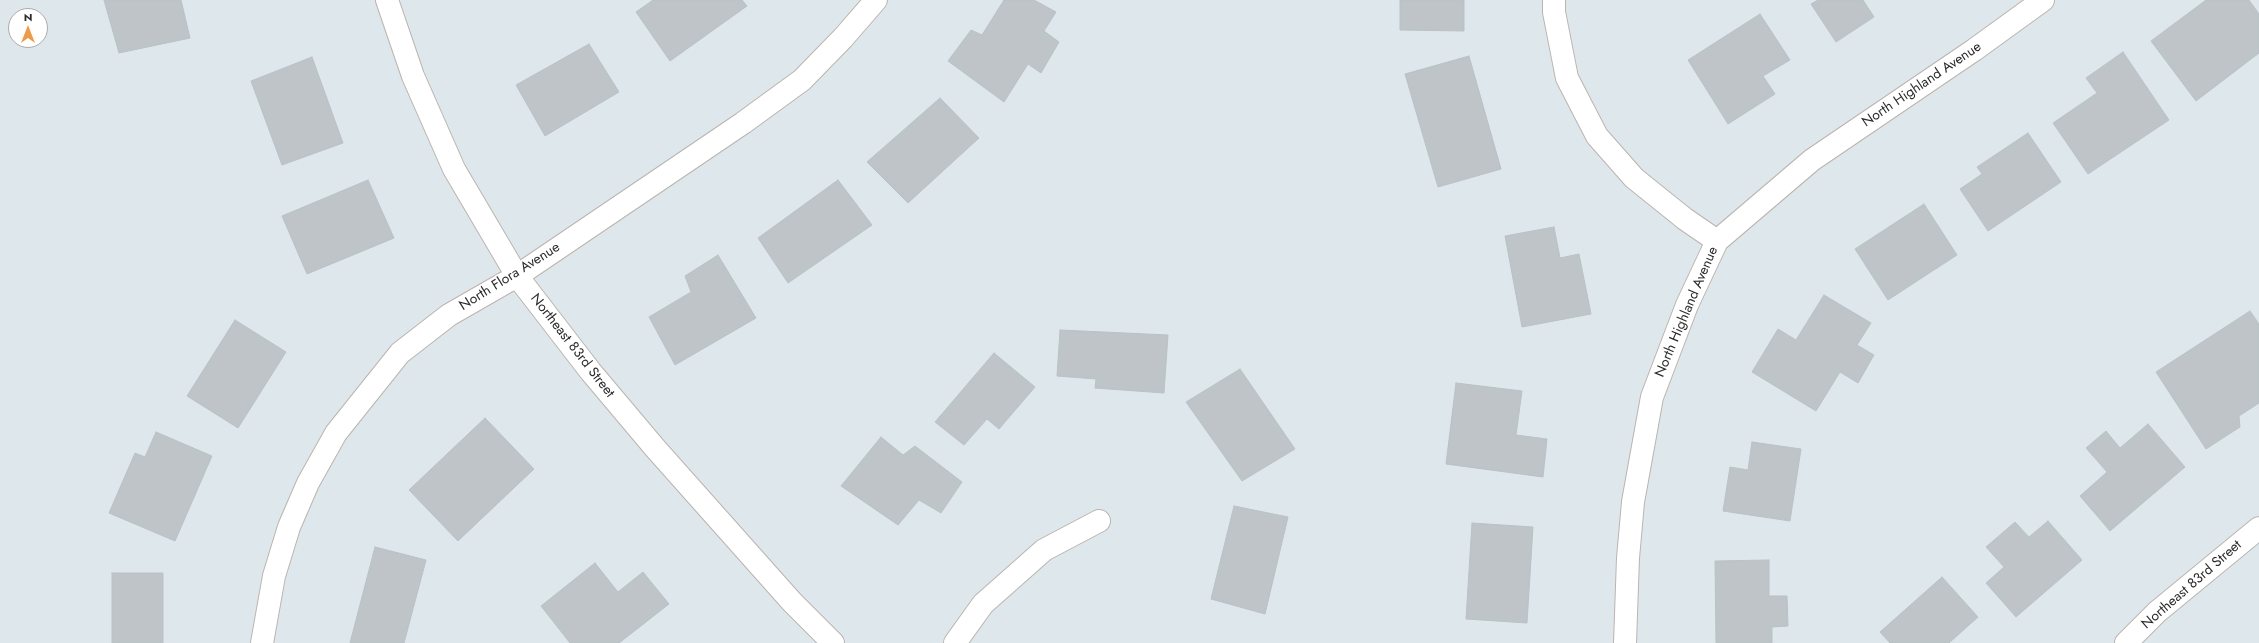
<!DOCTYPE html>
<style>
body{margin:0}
#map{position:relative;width:2259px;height:643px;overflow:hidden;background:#dee8ec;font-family:Jost,sans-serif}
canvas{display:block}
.north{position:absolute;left:8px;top:8px;width:40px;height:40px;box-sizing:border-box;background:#fff;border:1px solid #aaa;border-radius:50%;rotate:0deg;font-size:11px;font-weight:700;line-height:16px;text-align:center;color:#2b2b2b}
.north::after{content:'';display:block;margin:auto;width:14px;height:18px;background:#ee9b49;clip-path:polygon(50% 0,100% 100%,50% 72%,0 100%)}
</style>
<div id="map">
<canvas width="2259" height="643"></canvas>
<div class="north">N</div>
</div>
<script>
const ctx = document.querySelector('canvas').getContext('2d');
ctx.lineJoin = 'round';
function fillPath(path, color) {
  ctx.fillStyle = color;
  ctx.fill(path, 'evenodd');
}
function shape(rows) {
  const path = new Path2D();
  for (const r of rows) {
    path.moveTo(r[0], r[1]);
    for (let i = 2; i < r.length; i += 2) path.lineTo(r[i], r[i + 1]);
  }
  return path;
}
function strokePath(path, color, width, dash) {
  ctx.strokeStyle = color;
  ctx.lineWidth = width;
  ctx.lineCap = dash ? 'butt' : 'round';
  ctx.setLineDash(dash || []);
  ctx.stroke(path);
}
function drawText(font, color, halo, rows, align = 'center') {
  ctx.font = font + ' Jost,sans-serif';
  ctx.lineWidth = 3;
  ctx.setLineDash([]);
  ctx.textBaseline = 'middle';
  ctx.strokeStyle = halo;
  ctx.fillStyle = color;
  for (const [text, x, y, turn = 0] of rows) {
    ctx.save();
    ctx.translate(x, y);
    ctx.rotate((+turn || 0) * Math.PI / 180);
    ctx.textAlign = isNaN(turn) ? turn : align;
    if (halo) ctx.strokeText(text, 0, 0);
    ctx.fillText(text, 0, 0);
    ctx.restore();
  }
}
const building = shape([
 [104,0,181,0,190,38,119,53,104,0],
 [653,0,742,0,747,6,670,61,636,12,653,0],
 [1004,0,1034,0,1056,12,1044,31,1059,42,1041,73,1028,64,1004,102,948,61,971,30,982,35,1004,0],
 [1400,0,1464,0,1464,31,1400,30,1400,0],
 [1818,0,1863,0,1874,17,1836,42,1811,4,1818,0],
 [2206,0,2249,0,2259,14,2259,53,2196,101,2151,41,2206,0],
 [1760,14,1790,60,1763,76,1775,94,1728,124,1688,60,1760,14],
 [589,44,619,92,545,136,516,85,589,44],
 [2123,52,2169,120,2088,174,2053,123,2097,93,2086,78,2123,52],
 [1469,56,1501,169,1438,187,1405,74,1469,56],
 [312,57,343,143,282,165,251,81,312,57],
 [940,98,979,138,908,203,867,162,940,98],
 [2028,133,2061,182,1988,231,1960,189,1982,174,1977,167,2028,133],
 [368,180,394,238,307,274,282,216,368,180],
 [838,180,872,225,788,283,758,238,838,180],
 [1924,204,1957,255,1888,300,1855,249,1924,204],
 [1554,227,1560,258,1579,254,1591,314,1522,327,1505,236,1554,227],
 [718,255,756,318,675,365,649,317,691,292,685,276,718,255],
 [1824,295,1871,323,1857,345,1874,355,1858,383,1840,372,1816,411,1752,372,1778,329,1796,340,1824,295],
 [2250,311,2259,324,2259,403,2239,416,2240,427,2206,449,2156,372,2250,311],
 [235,320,286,352,238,428,187,396,235,320],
 [1060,330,1168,335,1164,393,1095,388,1096,379,1057,376,1060,330],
 [994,353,1035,387,999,429,987,419,964,445,935,422,994,353],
 [1240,369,1295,449,1242,481,1186,402,1240,369],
 [1456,383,1522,391,1516,435,1547,439,1543,477,1446,464,1456,383],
 [485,418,534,469,458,541,409,490,485,418],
 [2148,424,2185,467,2110,531,2080,496,2107,472,2086,448,2106,431,2120,448,2148,424],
 [156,432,212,456,175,541,109,513,135,453,145,457,156,432],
 [881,437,903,455,915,446,962,482,941,513,919,500,898,525,841,486,881,437],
 [1752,442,1801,449,1790,521,1723,511,1730,467,1748,470,1752,442],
 [1234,506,1288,517,1265,614,1211,599,1234,506],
 [2048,521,2082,560,2016,617,1986,583,2004,567,1986,547,2015,522,2029,537,2048,521],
 [1472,523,1533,527,1527,623,1466,619,1472,523],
 [375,547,426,560,404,643,350,643,375,547],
 [1769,560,1769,596,1787,596,1788,626,1772,627,1772,643,1716,643,1715,561,1769,560],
 [595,563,618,592,643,572,669,604,619,643,570,643,541,606,595,563],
 [112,573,163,573,163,643,112,643,112,573],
 [1942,577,1978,617,1949,643,1890,643,1880,632,1942,577]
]);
const minor = shape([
 [387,0,413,76,454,169,517,276,591,372,655,448,792,602,833,643],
 [1554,0,1554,12,1567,78,1597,136,1634,178,1685,219,1717,241],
 [262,643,274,576,289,527,308,483,336,433,400,353,449,315,517,276,743,123,802,80,843,38,876,0],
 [955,643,983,604,1044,550,1099,521],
 [1625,643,1628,558,1633,502,1652,397,1687,305,1717,241,1812,160,1974,50,2043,0],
 [2126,643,2157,612,2259,528]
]);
const streetNames = [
 ["North Highland Avenue",1922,85,-34],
 ["North Flora Avenue",510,277,-32],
 ["North Highland Avenue",1687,312,-67],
 ["Northeast 83rd Street",572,346,52],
 ["Northeast 83rd Street",2192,585,-41]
];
fillPath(building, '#bec4c8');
strokePath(building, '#b8c2c7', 1);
strokePath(minor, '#bbb4af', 24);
strokePath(minor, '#fff', 22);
drawText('14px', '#2b2b2b', '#fff', streetNames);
</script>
